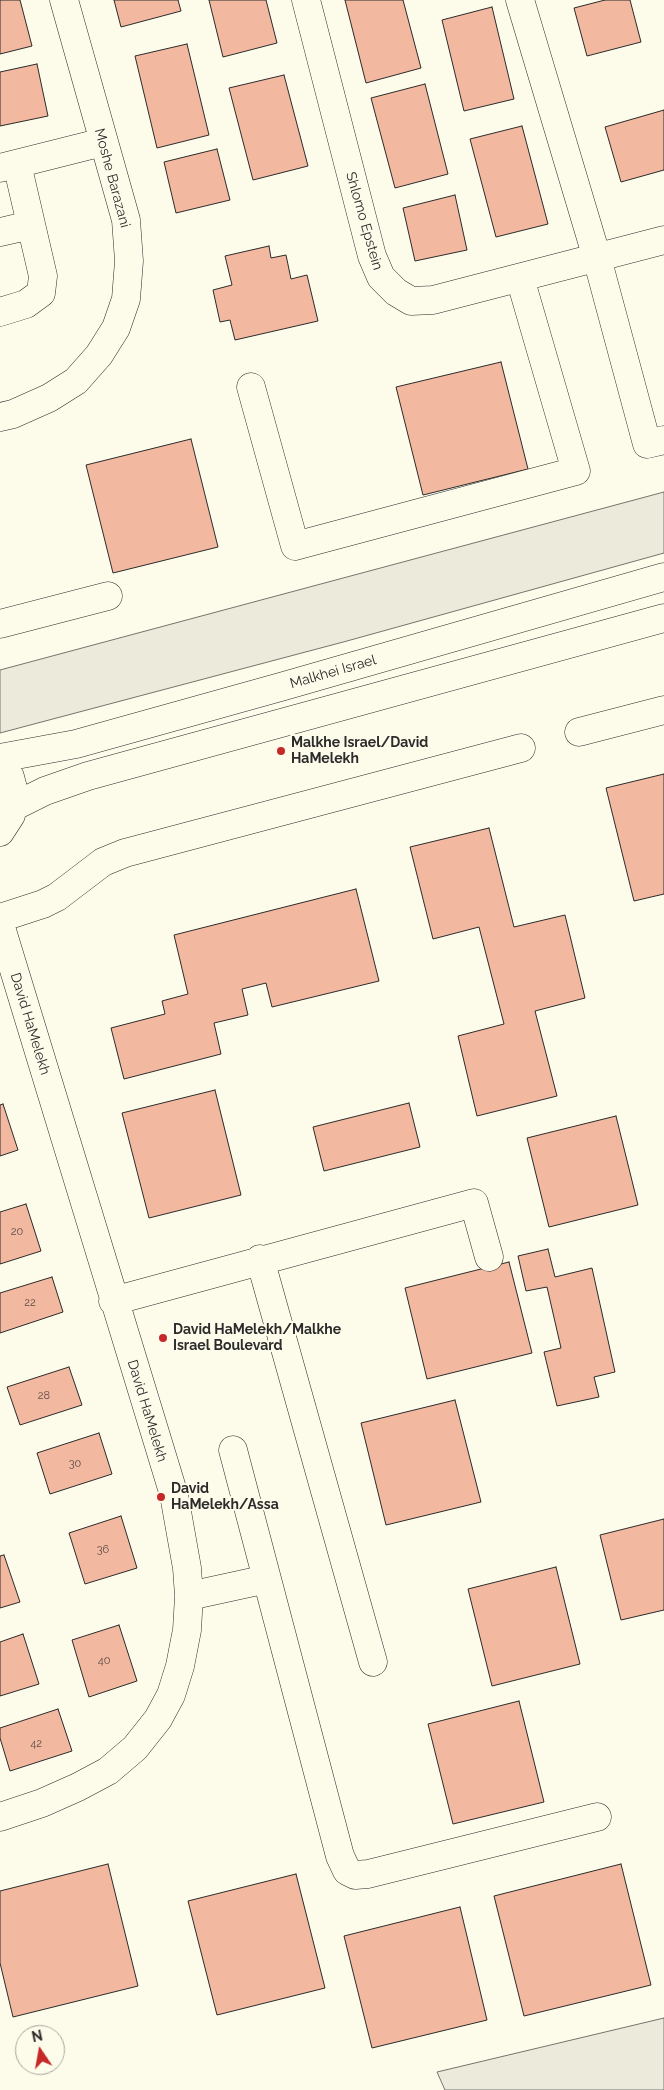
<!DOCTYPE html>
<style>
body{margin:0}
#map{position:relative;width:664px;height:2090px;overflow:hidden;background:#fdfbea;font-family:Raleway,sans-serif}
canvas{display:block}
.north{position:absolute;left:15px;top:2025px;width:50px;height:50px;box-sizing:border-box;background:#fdfbea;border:1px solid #a9a89e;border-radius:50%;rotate:348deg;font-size:14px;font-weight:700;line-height:20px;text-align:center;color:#2b2b2b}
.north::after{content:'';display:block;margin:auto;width:18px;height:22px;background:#c62828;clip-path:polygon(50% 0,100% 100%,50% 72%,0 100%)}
</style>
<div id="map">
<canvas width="664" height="2090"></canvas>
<div class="north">N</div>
</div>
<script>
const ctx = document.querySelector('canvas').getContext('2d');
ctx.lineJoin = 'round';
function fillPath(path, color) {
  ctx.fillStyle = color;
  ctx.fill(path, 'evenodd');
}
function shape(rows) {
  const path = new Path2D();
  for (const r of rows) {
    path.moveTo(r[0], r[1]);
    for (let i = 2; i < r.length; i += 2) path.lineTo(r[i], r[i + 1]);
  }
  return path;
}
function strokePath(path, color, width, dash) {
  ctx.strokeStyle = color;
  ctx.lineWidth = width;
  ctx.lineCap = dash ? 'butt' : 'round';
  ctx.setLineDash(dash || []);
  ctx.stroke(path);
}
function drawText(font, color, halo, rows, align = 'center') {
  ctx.font = font + ' Raleway,sans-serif';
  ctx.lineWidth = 4;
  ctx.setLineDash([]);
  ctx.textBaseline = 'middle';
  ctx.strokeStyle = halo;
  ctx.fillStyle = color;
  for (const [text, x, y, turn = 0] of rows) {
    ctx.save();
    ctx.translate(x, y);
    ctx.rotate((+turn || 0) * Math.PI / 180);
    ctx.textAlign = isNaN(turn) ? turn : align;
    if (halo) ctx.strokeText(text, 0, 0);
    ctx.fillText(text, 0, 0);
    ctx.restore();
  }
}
const green = shape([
 [664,492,664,553,347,641,0,733,0,670,664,492],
 [664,2018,664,2090,445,2090,437,2072,664,2018]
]);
const building = shape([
 [0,0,20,0,32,46,0,54,0,0],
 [114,0,178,0,181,11,121,27,114,0],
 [209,0,266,0,277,43,223,57,209,0],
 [345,0,403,0,421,68,366,83,345,0],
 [605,0,630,0,641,42,587,56,574,8,605,0],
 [492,7,514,99,464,111,442,20,492,7],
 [187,44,209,135,157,148,135,56,187,44],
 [37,64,48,116,0,126,0,72,37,64],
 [284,75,308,166,253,180,229,88,284,75],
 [425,84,448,174,395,188,371,98,425,84],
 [664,110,664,170,621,182,605,127,664,110],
 [522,126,548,224,496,237,470,139,522,126],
 [217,149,230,200,176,213,164,162,217,149],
 [455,195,467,250,415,261,403,208,455,195],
 [269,246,271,258,286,255,291,279,307,275,318,321,235,340,230,320,220,322,213,290,232,285,225,256,269,246],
 [501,362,528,469,423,495,396,387,501,362],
 [191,439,218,547,113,573,86,465,191,439],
 [664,774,664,894,634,901,606,788,664,774],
 [489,828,514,927,565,915,585,998,535,1011,557,1096,477,1116,458,1036,504,1024,479,927,433,939,410,847,489,828],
 [356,889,379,981,272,1007,266,983,242,989,248,1015,214,1023,221,1054,124,1079,111,1028,165,1014,162,1001,188,994,174,935,356,889],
 [215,1090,241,1195,149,1218,122,1113,215,1090],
 [409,1103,420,1147,324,1171,313,1127,409,1103],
 [3,1104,18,1150,0,1156,0,1105,3,1104],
 [616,1116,638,1205,549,1227,527,1138,616,1116],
 [26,1204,41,1251,0,1264,0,1212,26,1204],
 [548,1249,555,1277,592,1268,615,1372,594,1377,599,1397,557,1406,544,1352,561,1348,547,1287,526,1291,518,1256,548,1249],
 [509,1262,532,1353,427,1379,405,1288,509,1262],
 [52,1277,63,1312,0,1333,0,1293,52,1277],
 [69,1367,82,1405,20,1425,7,1387,69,1367],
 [455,1400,481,1502,386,1525,361,1423,455,1400],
 [99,1433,112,1474,50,1494,37,1453,99,1433],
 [121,1516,137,1568,85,1584,69,1533,121,1516],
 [664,1519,664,1610,621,1620,600,1535,664,1519],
 [4,1555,20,1602,0,1608,0,1556,4,1555],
 [556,1567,580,1664,492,1686,468,1589,556,1567],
 [119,1625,137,1681,89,1697,72,1640,119,1625],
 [23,1634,39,1684,0,1696,0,1642,23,1634],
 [519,1701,544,1802,453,1824,428,1724,519,1701],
 [58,1709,72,1751,10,1771,0,1738,0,1728,58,1709],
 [108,1864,138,1986,13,2017,0,1963,0,1891,108,1864],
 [621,1864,651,1985,524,2016,494,1896,621,1864],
 [296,1874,325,1988,217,2015,188,1901,296,1874],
 [460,1907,487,2020,372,2048,344,1936,460,1907]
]);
const minor = shape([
 [306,0,372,256,381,277,396,292,411,301,433,300,664,240],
 [520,0,597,258,647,444,664,440],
 [0,168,103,142],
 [0,232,31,225],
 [0,312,26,304,41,293,43,276,17,164],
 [251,387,295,546,576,471,520,278],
 [0,417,13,414,49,398,76,381,99,355,116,328,126,299,129,261,126,220,64,0],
 [0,624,108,596],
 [579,732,664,710],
 [0,758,76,744,284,686,664,577],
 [0,763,10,777,14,792,11,815,0,832],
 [13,807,45,791,88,776,664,618],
 [0,918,43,904,57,897,103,862,125,853,521,748],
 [0,924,174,1495,187,1568,189,1596,187,1630,180,1666,171,1695,158,1719,135,1748,108,1771,78,1787,42,1803,0,1817],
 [260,1259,373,1662],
 [113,1301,474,1203,489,1257],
 [233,1450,340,1856,347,1871,355,1875,368,1874,597,1817],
 [189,1596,267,1579]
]);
const markers = [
 [281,751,5,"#c62828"],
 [163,1338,5,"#c62828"],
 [161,1497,5,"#c62828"]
];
const numberNames = [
 ["20",17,1232],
 ["22",30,1303],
 ["28",44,1396],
 ["30",75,1464],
 ["36",103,1550],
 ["40",104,1661],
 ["42",36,1744]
];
const streetNames = [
 ["Moshe Barazani",112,178,75],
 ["Shlomo Epstein",364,221,74],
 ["Malkhei Israel",333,672,-16],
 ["David HaMelekh",30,1024,73],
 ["David HaMelekh",147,1411,73]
];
const poiNames = [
 ["Malkhe Israel/David",291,743],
 ["HaMelekh",291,759],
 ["David HaMelekh/Malkhe",173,1330],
 ["Israel Boulevard",173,1346],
 ["David",171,1489],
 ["HaMelekh/Assa",171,1505]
];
fillPath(green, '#ecebdb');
strokePath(green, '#74746e', 1);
fillPath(building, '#f2b8a0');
strokePath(building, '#2b2b2b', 1);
strokePath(minor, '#2b2b2b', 29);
strokePath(minor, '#fdfbea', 28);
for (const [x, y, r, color] of markers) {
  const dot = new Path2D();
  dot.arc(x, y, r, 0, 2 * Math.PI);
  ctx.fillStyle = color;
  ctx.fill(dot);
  strokePath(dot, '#fdfbea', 2);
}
drawText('11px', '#5d4e48', null, numberNames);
drawText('14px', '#2b2b2b', '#fdfbea', streetNames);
drawText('bold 14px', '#2b2b2b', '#fdfbea', poiNames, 'left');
</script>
